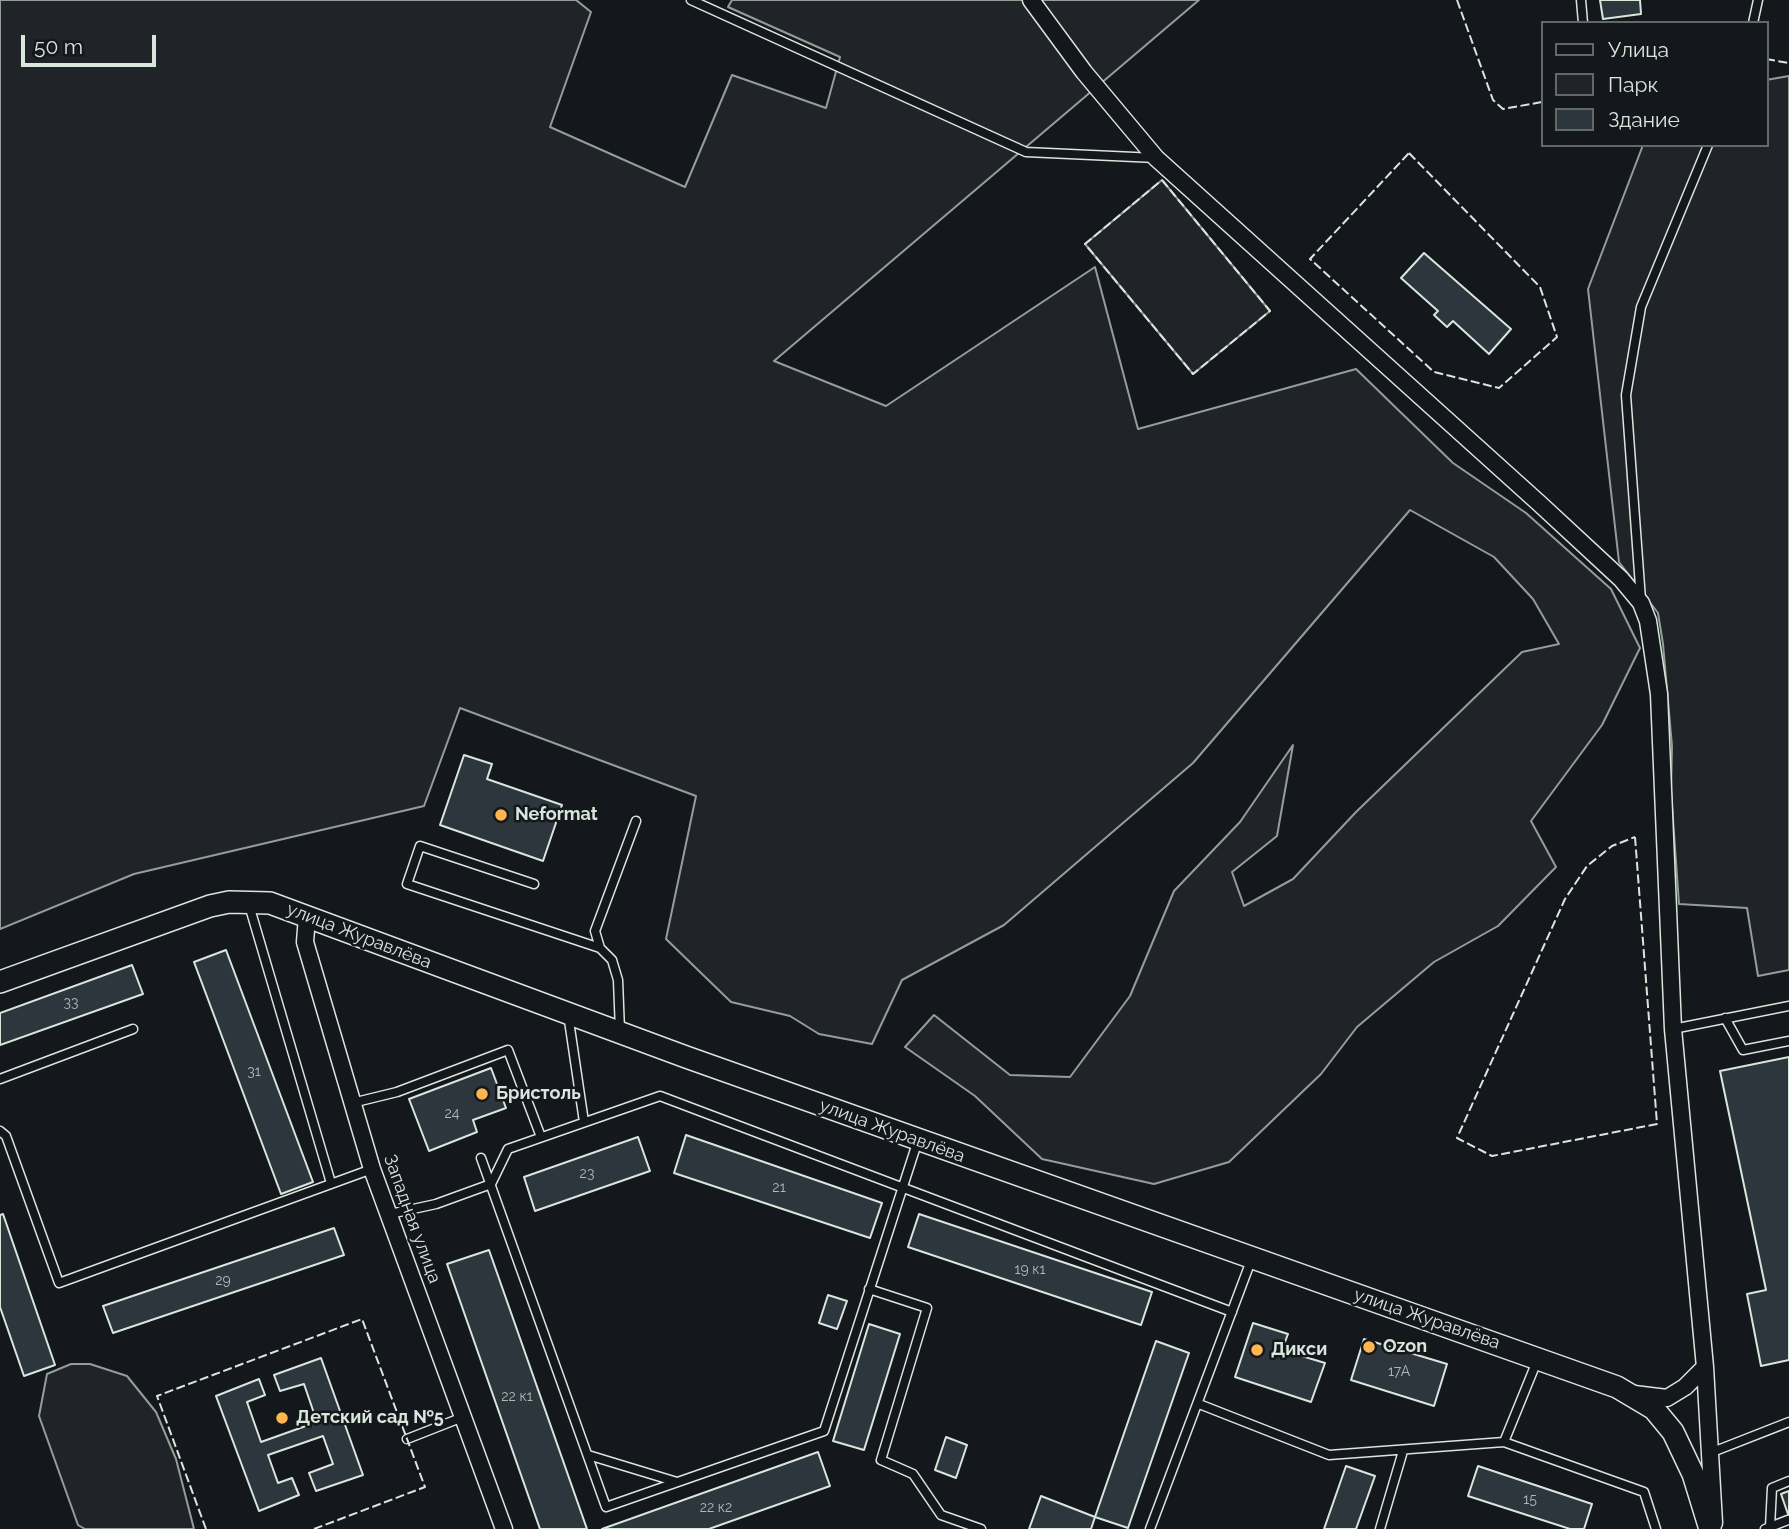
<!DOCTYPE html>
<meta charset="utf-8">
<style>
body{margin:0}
#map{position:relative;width:1789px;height:1529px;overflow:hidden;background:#14181c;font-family:Raleway,sans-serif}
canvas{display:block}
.legend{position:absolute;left:1541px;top:21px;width:228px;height:126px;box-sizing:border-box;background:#14181c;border:2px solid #626a69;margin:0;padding:9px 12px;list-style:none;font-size:21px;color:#d8e6dc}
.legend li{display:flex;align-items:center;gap:14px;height:35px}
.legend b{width:35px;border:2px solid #626a69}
.scale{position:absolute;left:21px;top:35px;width:135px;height:32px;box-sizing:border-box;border:4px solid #d8e6dc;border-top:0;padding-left:9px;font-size:21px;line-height:24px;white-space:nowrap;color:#d8e6dc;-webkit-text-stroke:5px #14181c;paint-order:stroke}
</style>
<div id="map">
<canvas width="1789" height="1529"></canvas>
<ul class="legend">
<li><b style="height:9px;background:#14181c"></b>Улица</li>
<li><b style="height:19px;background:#202428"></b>Парк</li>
<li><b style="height:19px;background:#2c363c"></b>Здание</li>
</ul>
<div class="scale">50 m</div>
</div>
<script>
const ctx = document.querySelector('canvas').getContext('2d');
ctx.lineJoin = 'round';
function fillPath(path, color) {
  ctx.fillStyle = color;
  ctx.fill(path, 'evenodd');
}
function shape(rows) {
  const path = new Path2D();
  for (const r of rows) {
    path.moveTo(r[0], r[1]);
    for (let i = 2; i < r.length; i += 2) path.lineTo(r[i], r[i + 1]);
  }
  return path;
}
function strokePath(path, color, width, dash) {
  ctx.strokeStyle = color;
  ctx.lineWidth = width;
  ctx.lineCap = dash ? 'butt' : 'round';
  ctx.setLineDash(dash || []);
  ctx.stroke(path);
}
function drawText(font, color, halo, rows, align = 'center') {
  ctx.font = font + ' Raleway,sans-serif';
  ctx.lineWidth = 5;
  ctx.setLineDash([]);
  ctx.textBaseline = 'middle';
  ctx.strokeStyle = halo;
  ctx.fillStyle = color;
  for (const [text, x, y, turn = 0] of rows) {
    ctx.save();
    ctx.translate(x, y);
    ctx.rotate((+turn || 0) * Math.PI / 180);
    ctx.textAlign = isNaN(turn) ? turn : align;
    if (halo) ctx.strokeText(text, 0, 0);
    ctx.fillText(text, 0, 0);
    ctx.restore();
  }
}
const green = shape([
 [0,0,576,0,591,12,550,127,685,187,732,75,826,108,840,57,728,7,732,0,1199,0,774,361,886,406,1095,267,1138,429,1356,369,1453,463,1526,513,1611,589,1640,648,1602,725,1531,821,1556,867,1498,926,1434,962,1357,1027,1321,1074,1229,1162,1154,1184,1042,1159,975,1096,905,1047,934,1015,1010,1075,1070,1077,1130,996,1174,891,1240,822,1293,745,1277,836,1232,872,1244,906,1293,879,1356,812,1522,652,1559,644,1533,599,1494,557,1410,510,1193,763,1004,925,902,980,872,1044,819,1034,790,1016,731,1002,666,939,696,796,460,708,424,806,134,874,0,929,0,0],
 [1789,76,1789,970,1758,976,1747,908,1679,904,1671,791,1672,746,1663,644,1658,613,1619,562,1588,289,1643,145,1766,145,1766,80,1789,76],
 [1162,180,1270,311,1193,374,1085,244,1162,180],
 [71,1364,90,1364,127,1376,156,1412,176,1459,194,1529,85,1529,78,1525,39,1416,47,1374,71,1364]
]);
const building = shape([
 [1600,0,1640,0,1641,14,1603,19,1600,0],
 [1424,253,1511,329,1489,354,1453,321,1447,327,1434,315,1438,311,1401,278,1424,253],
 [464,755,492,764,487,779,562,805,543,861,440,825,464,755],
 [226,950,313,1182,281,1194,194,962,226,950],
 [132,965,143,994,0,1045,0,1013,132,965],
 [1789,1057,1789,1360,1761,1366,1747,1294,1766,1290,1720,1071,1789,1057],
 [491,1068,506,1108,473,1120,477,1132,429,1151,409,1099,491,1068],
 [686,1135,882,1203,870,1238,674,1173,686,1135],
 [638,1137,650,1171,535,1211,524,1177,638,1137],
 [3,1214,55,1365,24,1376,0,1307,0,1215,3,1214],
 [919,1214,1152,1292,1141,1325,908,1247,919,1214],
 [334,1228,344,1255,113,1333,103,1306,334,1228],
 [489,1250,587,1529,540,1529,447,1264,489,1250],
 [828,1295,847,1301,837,1329,819,1323,828,1295],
 [1253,1323,1288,1334,1282,1350,1325,1363,1311,1402,1235,1377,1253,1323],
 [869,1324,900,1334,864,1450,833,1441,869,1324],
 [1364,1339,1447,1364,1434,1406,1351,1380,1364,1339],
 [1156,1341,1189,1353,1128,1528,1095,1517,1156,1341],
 [321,1358,363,1475,316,1491,309,1473,333,1464,323,1436,268,1455,278,1483,292,1478,299,1495,259,1511,216,1396,259,1379,265,1395,247,1402,261,1442,317,1422,304,1384,280,1391,274,1375,321,1358],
 [946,1437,967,1445,956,1478,935,1470,946,1437],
 [818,1452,830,1486,709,1529,602,1529,818,1452],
 [1346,1466,1375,1476,1356,1529,1324,1529,1346,1466],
 [1478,1466,1592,1504,1584,1529,1570,1529,1468,1496,1478,1466],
 [1789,1491,1789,1517,1781,1494,1789,1491],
 [1041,1496,1095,1517,1091,1529,1029,1529,1041,1496]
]);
const service = shape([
 [691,0,1026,152,1156,158],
 [1581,0,1583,23],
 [1753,23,1758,0],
 [1641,600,1626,395,1641,307,1708,145],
 [534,884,420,846,407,884,600,948],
 [249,905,331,1183],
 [568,1014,584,1122],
 [1725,1018,1743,1050,1789,1041],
 [1673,1029,1789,1006],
 [620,1031,618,980,612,960,600,948,595,931,636,821],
 [0,1079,133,1029],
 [352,1103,397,1092,508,1050,541,1137],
 [0,1131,6,1136,59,1283,372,1169],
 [481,1158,606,1507,824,1431,918,1140],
 [390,1214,436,1204,491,1184,508,1149,660,1096,1232,1312],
 [869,1289,927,1308,881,1460,913,1474,941,1515,981,1529],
 [1199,1404,1329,1455,1504,1442,1537,1361],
 [407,1439,463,1417],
 [1504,1442,1644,1492,1656,1529],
 [1710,1453,1789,1422],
 [588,1455,677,1482],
 [1770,1527,1788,1520],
 [1150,1529,1252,1258],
 [1380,1529,1403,1451],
 [1765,1529,1770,1527,1772,1488,1789,1481]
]);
const minor = shape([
 [1031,0,1084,72,1156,158,1540,504,1621,579,1641,603,1648,621,1659,694,1673,1029,1705,1367,1714,1523],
 [307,917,305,942,372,1169,504,1529],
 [1634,1394,1667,1398,1685,1387,1705,1367]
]);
const tertiary = shape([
 [0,982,210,906,229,902,270,903,686,1057,1617,1387,1654,1409,1673,1432,1693,1474,1710,1529]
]);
const fence = shape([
 [1457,0,1493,100,1503,109,1542,102],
 [1766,59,1789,63],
 [1409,153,1540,287,1557,337,1499,388,1434,372,1310,259,1409,153],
 [1162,180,1270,311,1193,374,1085,244,1162,180],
 [1635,837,1657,1124,1492,1156,1457,1138,1565,899,1587,866,1612,846,1635,837],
 [206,1529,157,1396,362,1319,425,1487,314,1529]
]);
const markers = [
 [501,815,7,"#ffb74d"],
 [482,1094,7,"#ffb74d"],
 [1369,1347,7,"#ffb74d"],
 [1257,1350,7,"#ffb74d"],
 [282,1418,7,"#ffb74d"]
];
const numberNames = [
 ["33",71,1003],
 ["31",254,1072],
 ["24",452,1114],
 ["23",587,1174],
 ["21",779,1188],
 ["19 к1",1030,1270],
 ["29",223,1281],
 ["17А",1399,1372],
 ["22 к1",517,1397],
 ["15",1530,1500],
 ["22 к2",716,1508]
];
const poiNames = [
 ["Neformat",515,815],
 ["Бристоль",496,1094],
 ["Ozon",1383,1347],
 ["Дикси",1271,1350],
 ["Детский сад №5",296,1418]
];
const streetNames = [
 ["улица Журавлёва",359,936,21],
 ["улица Журавлёва",892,1131,20],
 ["Западная улица",412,1219,70],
 ["улица Журавлёва",1427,1319,19]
];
fillPath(green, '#202428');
strokePath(green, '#939e99', 2);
fillPath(building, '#2c363c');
strokePath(building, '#d8e6dc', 2);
strokePath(service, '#d8e6dc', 11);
strokePath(minor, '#d8e6dc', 19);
strokePath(tertiary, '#d8e6dc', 24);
strokePath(service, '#14181c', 8);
strokePath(minor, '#14181c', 16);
strokePath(tertiary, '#14181c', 21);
strokePath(fence, '#d8e6dc', 2, [9, 3.5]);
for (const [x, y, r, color] of markers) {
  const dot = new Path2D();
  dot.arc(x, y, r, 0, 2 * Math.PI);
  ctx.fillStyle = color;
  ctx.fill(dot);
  strokePath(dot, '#14181c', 2.5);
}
drawText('14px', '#adbab4', null, numberNames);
drawText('bold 18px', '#d8e6dc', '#14181c', poiNames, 'left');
drawText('18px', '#d8e6dc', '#14181c', streetNames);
</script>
